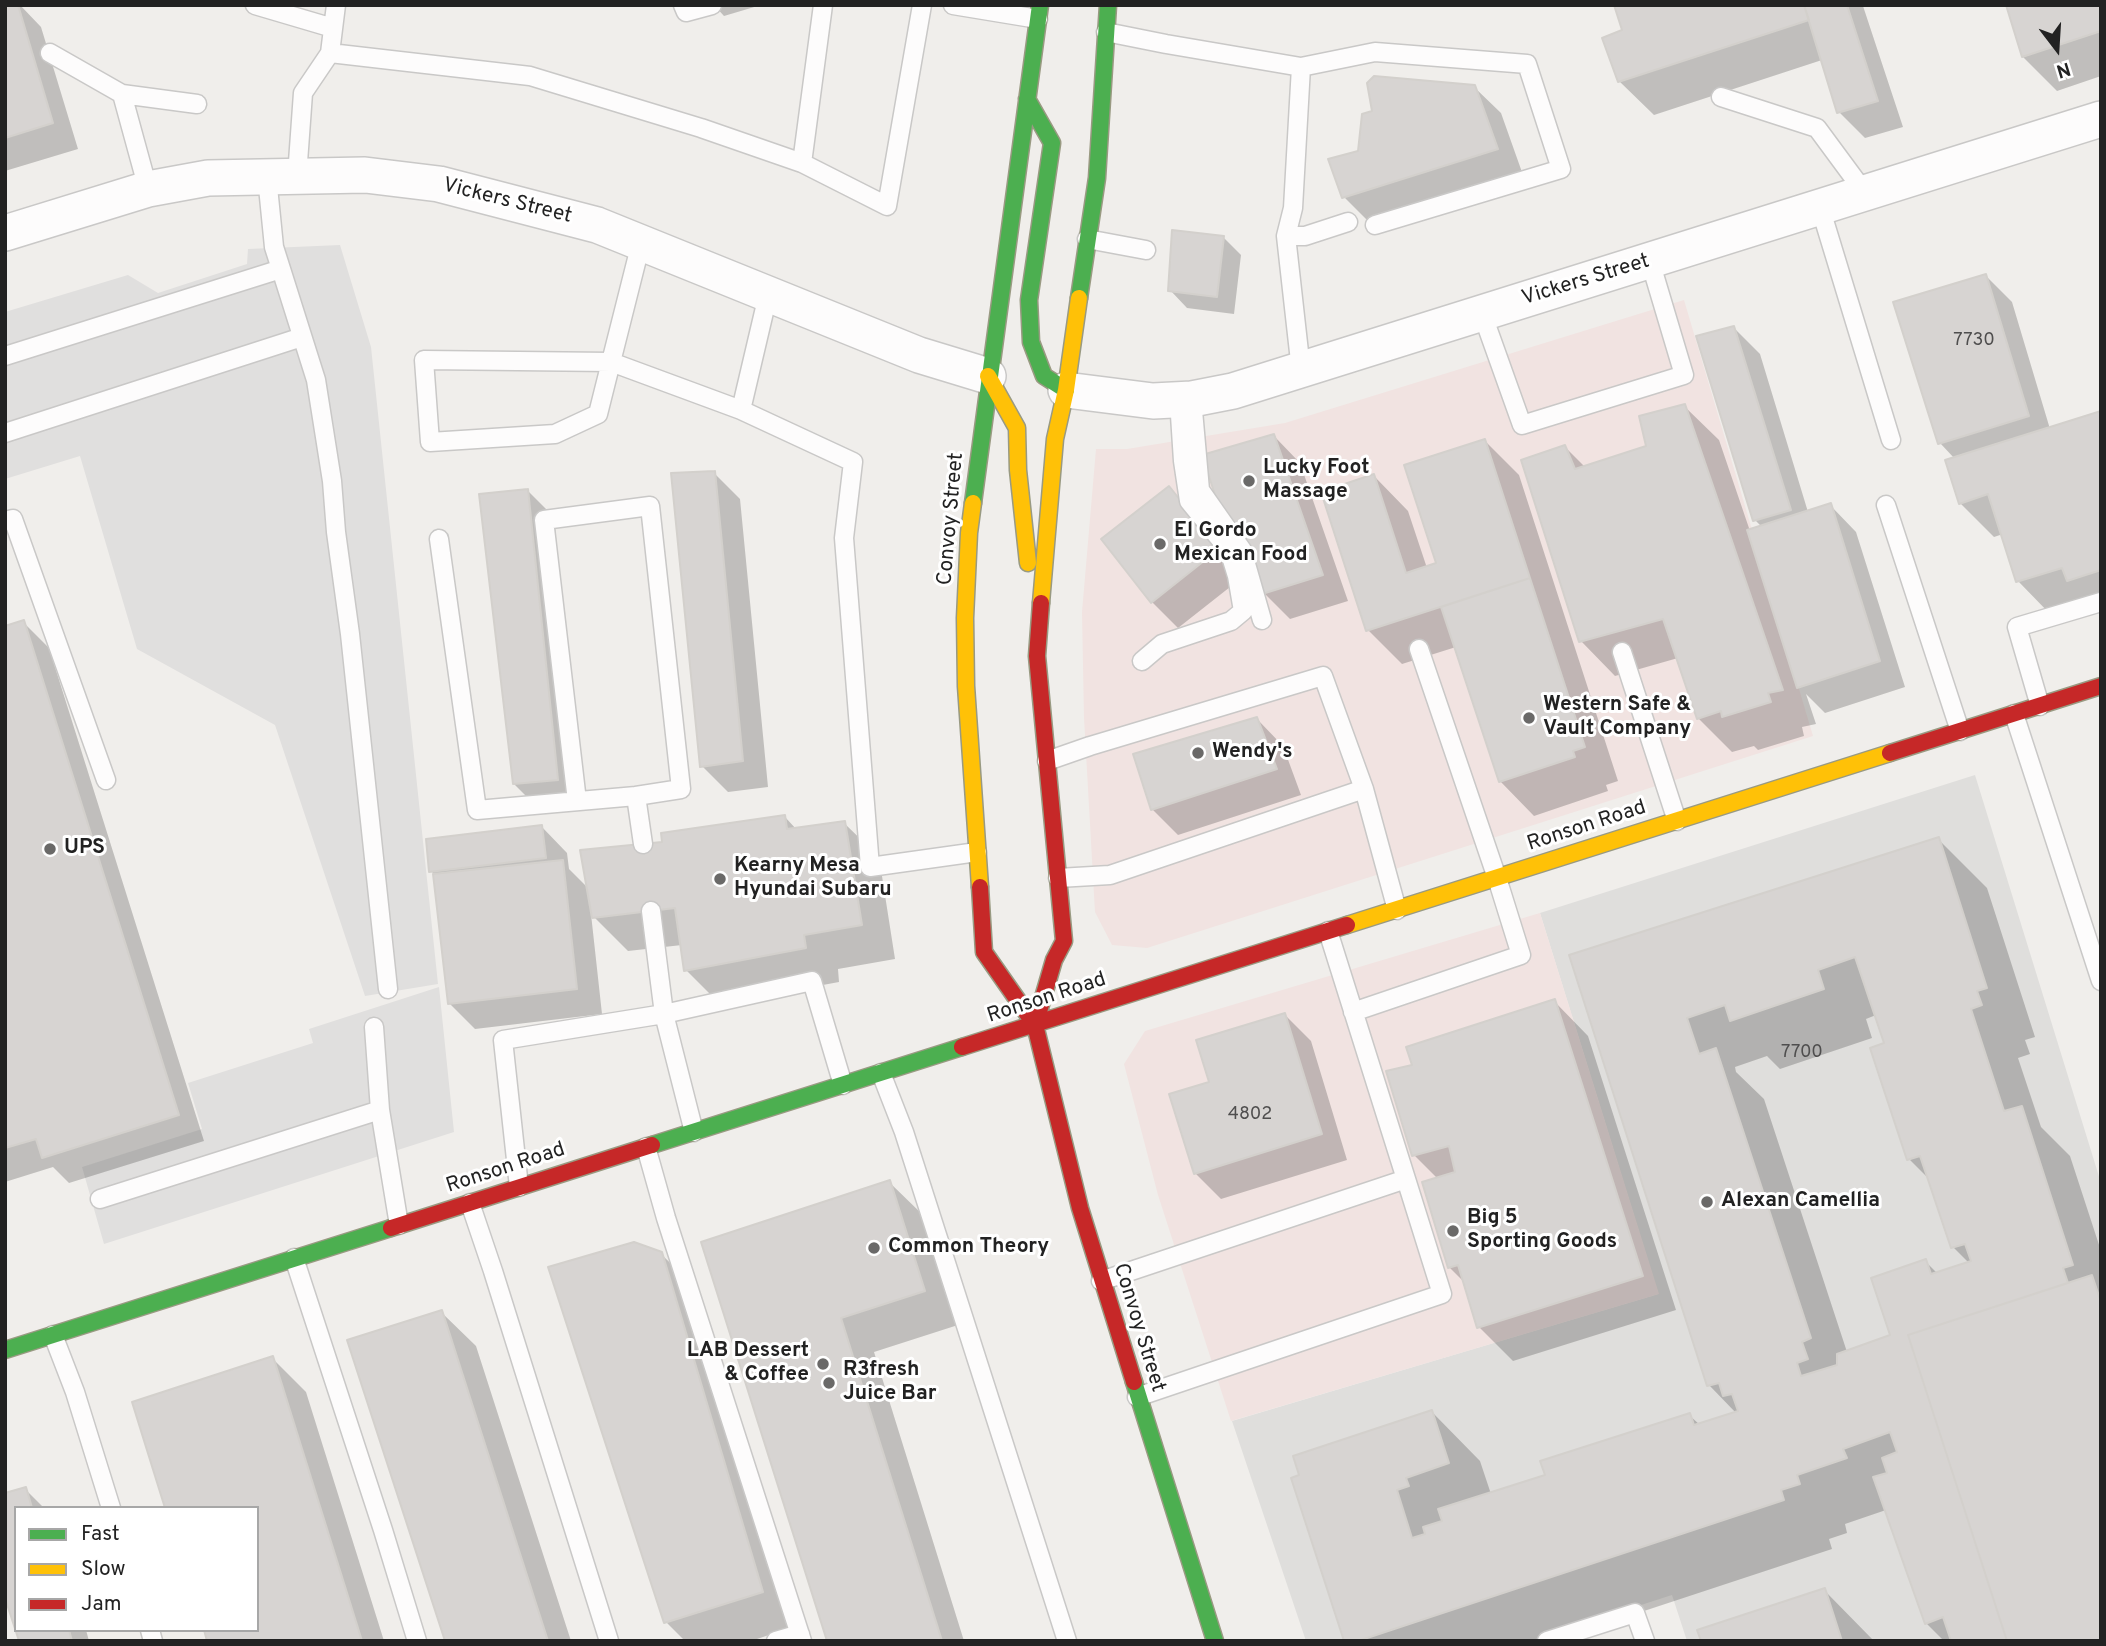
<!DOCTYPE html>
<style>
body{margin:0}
#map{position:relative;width:2106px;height:1646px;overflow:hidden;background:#f0eeeb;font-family:Overpass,sans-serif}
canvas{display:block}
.frame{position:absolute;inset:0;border:7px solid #222;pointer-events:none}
.legend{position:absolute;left:14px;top:1506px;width:245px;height:126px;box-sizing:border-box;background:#fff;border:2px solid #a7a7a7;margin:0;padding:9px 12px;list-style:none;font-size:21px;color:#222}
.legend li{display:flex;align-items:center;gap:14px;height:35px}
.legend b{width:35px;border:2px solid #a7a7a7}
.north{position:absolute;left:2022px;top:14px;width:70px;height:70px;-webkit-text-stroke:5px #fff;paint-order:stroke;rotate:163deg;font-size:19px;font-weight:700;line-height:28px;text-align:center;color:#222}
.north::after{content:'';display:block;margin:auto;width:24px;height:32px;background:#222;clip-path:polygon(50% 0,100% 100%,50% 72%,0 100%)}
</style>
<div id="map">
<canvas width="2106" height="1646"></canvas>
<div class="frame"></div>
<ul class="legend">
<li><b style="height:9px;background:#4caf50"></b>Fast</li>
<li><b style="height:9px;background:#ffc107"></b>Slow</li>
<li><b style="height:9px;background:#c62828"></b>Jam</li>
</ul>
<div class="north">N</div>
</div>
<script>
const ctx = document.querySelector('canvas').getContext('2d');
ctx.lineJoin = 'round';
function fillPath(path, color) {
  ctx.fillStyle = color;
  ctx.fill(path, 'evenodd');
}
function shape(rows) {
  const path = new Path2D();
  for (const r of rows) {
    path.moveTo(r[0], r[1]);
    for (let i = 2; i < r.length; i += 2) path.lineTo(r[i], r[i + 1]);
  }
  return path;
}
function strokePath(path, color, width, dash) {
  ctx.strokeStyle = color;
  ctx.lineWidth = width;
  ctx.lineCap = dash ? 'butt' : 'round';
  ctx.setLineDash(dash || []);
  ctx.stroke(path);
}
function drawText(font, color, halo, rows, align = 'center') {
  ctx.font = font + ' Overpass,sans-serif';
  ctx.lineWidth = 6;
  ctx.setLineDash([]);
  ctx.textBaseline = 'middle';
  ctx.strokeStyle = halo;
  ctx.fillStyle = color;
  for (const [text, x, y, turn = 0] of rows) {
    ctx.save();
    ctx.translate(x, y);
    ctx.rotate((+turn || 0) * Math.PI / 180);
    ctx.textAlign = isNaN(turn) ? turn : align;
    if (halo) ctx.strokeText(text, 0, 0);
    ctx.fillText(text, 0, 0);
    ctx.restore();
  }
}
const residential = shape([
 [1975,775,2101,1183,2101,1641,1687,1641,1672,1595,1530,1641,1306,1641,1232,1421,1658,1294,1540,913]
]);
const commercial = shape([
 [1684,300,1813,736,1147,948,1112,945,1095,912,1084,718,1082,612,1096,449,1127,449,1285,423],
 [1540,913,1659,1294,1231,1421,1158,1195,1124,1064,1145,1031]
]);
const parking = shape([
 [340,245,371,347,438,984,365,996,275,725,137,649,80,456,5,479,5,312,128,275,158,293,247,264,248,249],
 [439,987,454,1132,104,1244,82,1167,202,1129,188,1083,313,1043,309,1029]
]);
const shadow = shape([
 [5,5,20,5,41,27,78,149,5,171],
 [714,5,761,5,724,16],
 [1616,5,1865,5,1863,6,1903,127,1865,138,1839,112,1822,60,1654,115,1619,81,1625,32],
 [2101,5,2101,76,2057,91,2023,57],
 [1474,87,1501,113,1523,175,1370,223,1344,197,1359,152],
 [1224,238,1241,255,1234,314,1187,308,1170,290],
 [1986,276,2012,302,2050,429,2101,413,2101,613,2091,603,2052,616,2018,581,2003,534,1994,537,1960,503,1955,459,1940,443],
 [1734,328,1760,354,1808,512,1830,505,1856,532,1905,687,1825,713,1806,694,1816,724,1802,727,1804,736,1758,750,1754,746,1732,752,1698,718,1678,658,1615,676,1581,641,1565,447,1586,468,1648,447,1684,406,1719,440,1750,531,1762,527,1755,520],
 [1274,436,1300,463,1348,601,1290,619,1264,593],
 [1485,441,1519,475,1618,781,1606,785,1608,791,1534,816,1500,781,1456,647,1402,664,1368,630,1374,476,1408,511,1427,568,1438,564],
 [714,473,740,499,768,787,728,792,702,766],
 [1168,488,1194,514,1244,576,1178,628,1152,602],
 [528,491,554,517,583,805,540,810,514,784],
 [23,622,49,648,204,1141,69,1183,53,1167,5,1182,5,627],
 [1257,719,1283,746,1301,795,1178,835,1152,809],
 [785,817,797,830,844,823,879,857,895,959,838,969,839,982,720,1004,686,970,682,945,628,951,591,914,602,1014,475,1029,449,1003,435,875,431,871,541,826,567,853,569,869,589,889,664,843],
 [1938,839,1987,888,2035,1037,2025,1040,2030,1054,2018,1058,2041,1127,2070,1156,2101,1251,2101,1641,1944,1641,1926,1623,1886,1510,1845,1524,1847,1533,1829,1539,1832,1549,1553,1641,1346,1641,1293,1479,1432,1412,1480,1461,1491,1494,1547,1476,1689,1415,1700,1425,1737,1414,1709,1385,1572,956],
 [1876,1015,1886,1045,1909,1159,1930,1180,1953,1247,1969,1263,1938,1274,1925,1261,1893,1336,1847,1352,1764,1099,1736,1072,1735,1067,1767,1056,1780,1069,1872,1038,1866,1019],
 [1554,1001,1588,1036,1676,1310,1513,1361,1479,1327,1465,1283,1449,1267,1438,1179,1414,1155,1414,1066],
 [1285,1015,1311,1041,1347,1160,1221,1199,1195,1173,1211,1084],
 [889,1182,924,1216,958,1325,874,1352,964,1641,829,1641,703,1243],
 [661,1254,696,1288,796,1626,751,1641,685,1641,666,1622],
 [441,1312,476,1346,571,1641,447,1641],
 [272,1358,306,1392,384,1641,209,1641,257,1630],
 [25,1489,44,1508,16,1508,5,1495],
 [1824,1590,1874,1641,1702,1641],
 [17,1630,86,1630,89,1641,21,1641]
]);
const building = shape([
 [5,5,18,5,53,123,5,138,5,5],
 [1614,5,1804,5,1809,20,1618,82,1602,38,1622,30,1614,5],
 [1804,5,1847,5,1878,101,1837,113,1804,5],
 [2006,5,2101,5,2101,31,2022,57,2006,5],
 [1374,76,1475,85,1498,149,1342,198,1328,159,1358,151,1362,114,1372,111,1367,83,1374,76],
 [1172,230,1224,236,1217,297,1168,291,1172,230],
 [1986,274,2029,416,1938,444,1893,302,1986,274],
 [1734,326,1791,510,1753,521,1696,336,1734,326],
 [1685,404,1783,690,1768,693,1771,702,1722,717,1721,711,1697,719,1663,619,1579,642,1521,460,1565,445,1575,469,1646,446,1639,416,1685,404],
 [2101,411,2101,570,2067,581,2062,568,2016,582,1988,494,1959,504,1945,460,2101,411],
 [1274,434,1323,575,1262,594,1217,501,1202,455,1274,434],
 [1485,439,1530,578,1366,631,1321,492,1374,474,1406,573,1436,563,1404,465,1485,439],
 [715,471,743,761,700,767,671,473,715,471],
 [1169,486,1219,549,1151,603,1101,539,1169,486],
 [528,489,558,780,513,784,479,494,528,489],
 [1831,503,1880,661,1797,688,1747,530,1831,503],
 [1530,578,1585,747,1573,751,1575,757,1499,782,1441,607,1530,578],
 [24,620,179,1115,42,1158,36,1139,5,1148,5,626,24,620],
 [1257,717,1277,769,1151,810,1133,754,1257,717],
 [785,815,787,829,845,821,862,925,804,935,806,948,684,971,675,908,592,918,580,850,662,842,661,833,785,815],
 [542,825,546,858,429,872,426,839,542,825],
 [1939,837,1987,988,1977,991,1982,1005,1971,1009,2004,1111,2022,1106,2073,1265,2063,1268,2068,1283,1908,1335,2007,1641,1951,1641,1943,1617,1925,1624,1873,1477,1887,1473,1882,1458,1897,1452,1890,1432,1843,1449,1847,1458,1797,1475,1800,1484,1781,1490,1784,1500,1358,1641,1344,1641,1291,1478,1299,1475,1293,1456,1432,1410,1449,1463,1406,1478,1409,1486,1397,1490,1412,1538,1425,1534,1423,1527,1442,1521,1438,1509,1545,1475,1540,1461,1690,1413,1694,1425,1738,1411,1732,1394,1723,1396,1719,1383,1707,1386,1569,955,1939,837],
 [1855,957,1884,1043,1870,1048,1907,1160,1920,1156,1951,1248,1965,1244,1971,1261,1931,1274,1926,1259,1871,1278,1890,1335,1837,1354,1837,1365,1801,1376,1797,1363,1808,1359,1802,1342,1811,1338,1716,1048,1699,1054,1687,1018,1725,1005,1730,1021,1824,989,1818,970,1855,957],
 [563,860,577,989,448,1004,433,874,563,860],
 [1555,999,1643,1276,1477,1328,1458,1265,1448,1268,1422,1182,1455,1172,1449,1146,1412,1156,1386,1071,1412,1065,1406,1047,1555,999],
 [1285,1013,1322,1134,1194,1174,1169,1094,1209,1082,1196,1040,1285,1013],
 [890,1180,925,1291,841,1318,942,1641,827,1641,701,1242,890,1180],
 [634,1242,662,1252,763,1592,664,1623,548,1267,634,1242],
 [2092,1275,2101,1302,2101,1641,2007,1641,1908,1335,2092,1275],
 [442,1310,548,1641,445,1641,347,1340,442,1310],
 [273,1356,362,1641,207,1641,204,1630,257,1630,257,1508,165,1508,132,1402,273,1356],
 [26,1487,32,1508,16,1508,16,1630,69,1630,72,1641,19,1641,5,1598,5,1493,26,1487],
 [1825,1588,1842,1641,1701,1641,1697,1630,1825,1588]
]);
const lane = shape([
 [255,5,333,28],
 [683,5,686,12,712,5],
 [953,5,1038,19],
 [1106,32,1166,44,1301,67,1293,208,1286,236,1301,370],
 [50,53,122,94,148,189],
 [330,53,530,76,701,128,802,163,887,206,922,5],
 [1301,67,1375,52,1527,64,1561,169,1375,225],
 [122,94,197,104],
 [1721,97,1817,128,1865,193],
 [802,163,823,5],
 [297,176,303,93,330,53,336,5],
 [267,177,274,247,281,269],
 [1820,207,1891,440],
 [1286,236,1305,236,1348,222],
 [1087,239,1146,250],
 [641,243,611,362,598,414,555,434,430,442,424,360,611,362,741,410,853,462,844,538,870,867,977,852],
 [1482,313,1522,425,1684,375,1650,261],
 [5,356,281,269,316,380,332,481,336,532,350,634,388,989],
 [1192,399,1200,490,1242,550,1262,620],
 [741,410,768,295],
 [5,433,302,337],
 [1886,505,1960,731],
 [5,521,13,519,106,780],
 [439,539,477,810,636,796,643,844],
 [1622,652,1677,821],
 [1142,661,1162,644,1231,621,1243,611,1237,576,1229,550,1189,501,1183,461,1179,400],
 [2040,706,2017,627,2101,602],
 [2014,714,2101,981],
 [1047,761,1090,746,1323,676,1364,789,1397,910],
 [577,801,544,520,650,506,681,789,636,796],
 [1058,878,1110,875,1364,789],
 [651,911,664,1014,694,1132],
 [1328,931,1406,1179],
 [1353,1012,1521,955,1497,878,1419,649],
 [374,1027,380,1110],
 [881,1073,904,1132,1067,1641],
 [646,1147,666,1218,802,1641],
 [519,1187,503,1040,664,1014,812,981,843,1085],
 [100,1199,380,1110,399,1225],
 [470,1203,493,1271,609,1641],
 [294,1258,383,1530,417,1641],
 [1101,1281,1406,1179,1442,1294,1137,1397],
 [53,1335,75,1392,111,1508],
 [150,1630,153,1641],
 [776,1641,800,1634],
 [1547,1641,1635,1613,1645,1641]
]);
const street = shape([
 [5,233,148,189,208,178,365,175,439,184,597,225,919,355,988,376],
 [1066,390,1153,401,1192,399,1233,391,2101,119]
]);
const fast = shape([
 [1027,99,1052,143,1029,300,1031,342,1044,376,1066,390],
 [1079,298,1097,178,1108,5],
 [973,503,1040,5],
 [652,1145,962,1047],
 [5,1350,391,1228],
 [1134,1382,1215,1641]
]);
const slow = shape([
 [988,376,1017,428,1018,470,1028,563],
 [973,503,969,533,965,618,966,686,980,887],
 [1041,603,1055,439,1066,390,1079,298],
 [1347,925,1890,753]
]);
const jam = shape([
 [1890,753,2101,686],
 [980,887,984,952,1035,1025,1080,1208,1134,1382],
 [1035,1025,1054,960,1064,941,1037,656,1041,603],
 [962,1047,1347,925],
 [391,1228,652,1145]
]);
const markers = [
 [1249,481,7,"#6a6968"],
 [1160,544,7,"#6a6968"],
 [1529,718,7,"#6a6968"],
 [1198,753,7,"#6a6968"],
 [50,849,7,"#6a6968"],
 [720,879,7,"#6a6968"],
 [1707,1202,7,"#6a6968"],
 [1453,1231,7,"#6a6968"],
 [874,1248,7,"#6a6968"],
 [823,1364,7,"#6a6968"],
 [829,1383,7,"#6a6968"]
];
const numberNames = [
 ["7730",1974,341],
 ["7700",1802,1053],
 ["4802",1250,1115]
];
const streetNames = [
 ["Vickers Street",507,202,14],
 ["Vickers Street",1586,281,-17],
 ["Convoy Street",952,519,-85],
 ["Ronson Road",1587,827,-18],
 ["Ronson Road",1047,999,-18],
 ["Ronson Road",506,1169,-18],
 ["Convoy Street",1138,1328,73]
];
const poiNames = [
 ["Lucky Foot",1263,469],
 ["Massage",1263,493],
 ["El Gordo",1174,532],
 ["Mexican Food",1174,556],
 ["Western Safe &",1543,706],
 ["Vault Company",1543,730],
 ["Wendy's",1212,753],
 ["UPS",64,849],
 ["Kearny Mesa",734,867],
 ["Hyundai Subaru",734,891],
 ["Alexan Camellia",1721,1202],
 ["Big 5",1467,1219],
 ["Sporting Goods",1467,1243],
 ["Common Theory",888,1248],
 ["LAB Dessert",809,1352,"right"],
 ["& Coffee",809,1376,"right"],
 ["R3fresh",843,1371],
 ["Juice Bar",843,1395]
];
fillPath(residential, '#dfdedc');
fillPath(commercial, '#f1e3e1');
fillPath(parking, '#e0dfde');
fillPath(shadow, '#0003');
fillPath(building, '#d7d4d2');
strokePath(building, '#d3d0cc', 2);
strokePath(lane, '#c9c8c7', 21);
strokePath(street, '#c9c8c7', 38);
strokePath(fast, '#999a82', 19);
strokePath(slow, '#999a82', 19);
strokePath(jam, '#999a82', 19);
strokePath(lane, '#fdfcfc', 18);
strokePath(street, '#fdfcfc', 35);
strokePath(fast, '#4caf50', 16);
strokePath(slow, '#ffc107', 16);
strokePath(jam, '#c62828', 16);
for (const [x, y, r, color] of markers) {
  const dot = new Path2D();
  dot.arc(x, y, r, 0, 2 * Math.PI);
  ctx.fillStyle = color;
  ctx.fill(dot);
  strokePath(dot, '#fff', 2.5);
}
drawText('18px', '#4f4e4e', null, numberNames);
drawText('21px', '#222', '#fff', streetNames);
drawText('bold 21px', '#222', '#fff', poiNames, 'left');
</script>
